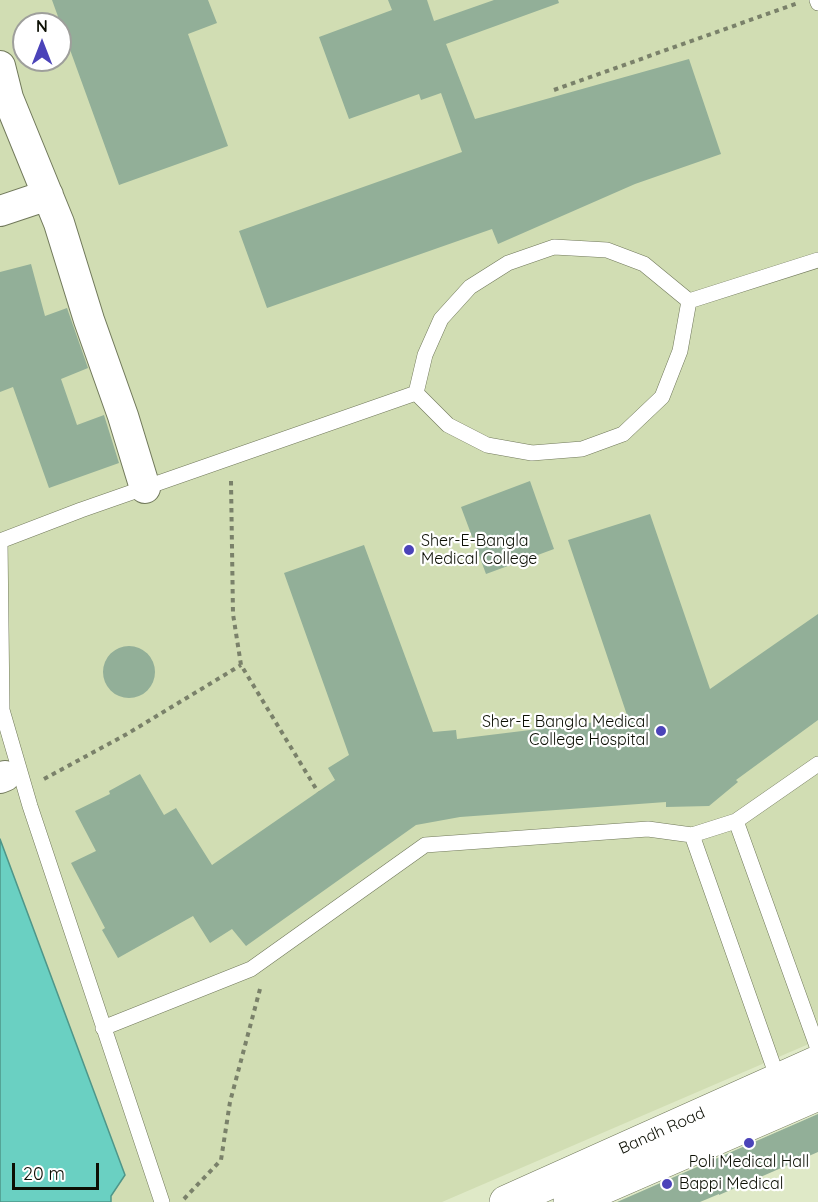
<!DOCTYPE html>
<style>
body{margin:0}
#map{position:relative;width:818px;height:1202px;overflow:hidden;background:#dfe9c7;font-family:Quicksand,sans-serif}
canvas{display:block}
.north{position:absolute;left:12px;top:12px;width:60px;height:60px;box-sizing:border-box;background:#fff;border:2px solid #9e9f9b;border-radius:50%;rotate:0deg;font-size:16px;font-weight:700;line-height:24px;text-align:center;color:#0c0f04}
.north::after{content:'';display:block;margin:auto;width:21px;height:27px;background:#4b43b9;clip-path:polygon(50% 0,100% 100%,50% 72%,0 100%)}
.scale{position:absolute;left:12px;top:1163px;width:87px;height:27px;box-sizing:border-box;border:3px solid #0c0f04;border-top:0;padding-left:8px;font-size:18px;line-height:21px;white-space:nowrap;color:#0c0f04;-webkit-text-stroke:4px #fff;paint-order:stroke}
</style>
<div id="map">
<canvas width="818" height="1202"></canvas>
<div class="north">N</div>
<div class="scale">20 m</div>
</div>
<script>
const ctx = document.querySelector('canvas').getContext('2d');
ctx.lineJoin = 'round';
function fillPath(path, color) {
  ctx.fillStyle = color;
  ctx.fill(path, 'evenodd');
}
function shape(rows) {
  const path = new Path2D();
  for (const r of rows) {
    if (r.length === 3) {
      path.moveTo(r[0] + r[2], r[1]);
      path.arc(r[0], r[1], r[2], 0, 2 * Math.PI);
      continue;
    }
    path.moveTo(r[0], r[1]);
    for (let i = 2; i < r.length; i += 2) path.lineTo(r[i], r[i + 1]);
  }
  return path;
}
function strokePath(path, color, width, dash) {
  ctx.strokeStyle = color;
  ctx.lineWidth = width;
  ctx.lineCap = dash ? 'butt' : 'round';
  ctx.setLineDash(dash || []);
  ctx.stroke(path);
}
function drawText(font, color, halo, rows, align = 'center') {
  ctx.font = font + ' Quicksand,sans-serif';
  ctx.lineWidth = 4.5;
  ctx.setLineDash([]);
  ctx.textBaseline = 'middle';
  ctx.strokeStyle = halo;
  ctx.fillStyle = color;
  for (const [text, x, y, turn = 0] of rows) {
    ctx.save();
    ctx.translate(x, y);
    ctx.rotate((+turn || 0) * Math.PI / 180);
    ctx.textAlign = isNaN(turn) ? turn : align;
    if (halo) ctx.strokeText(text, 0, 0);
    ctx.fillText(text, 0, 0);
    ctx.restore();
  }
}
const built = shape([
 [0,0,818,0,818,1040,442,1202,0,1202],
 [24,24,60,24,60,60,24,60]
]);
const water = shape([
 [0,839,125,1175,111,1196,111,1202,0,1202,0,839]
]);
const building = shape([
 [52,0,208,0,217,23,188,34,228,146,119,185],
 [388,0,427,0,434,21,494,0,558,0,559,3,446,44,475,119,689,59,721,154,635,184,498,244,492,229,267,308,239,231,462,152,441,93,421,100,419,94,349,119,319,37,392,10],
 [31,264,45,316,67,308,88,368,61,379,77,425,104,415,119,463,49,488,13,387,0,392,0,272],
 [530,481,554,549,486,574,461,507],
 [650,514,710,689,818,614,818,720,736,780,738,782,709,806,666,807,666,802,460,817,416,825,246,946,232,929,210,943,193,916,118,958,102,930,105,928,71,863,96,851,75,811,110,794,109,791,140,774,164,815,176,808,212,865,335,780,328,768,349,755,284,573,364,545,433,732,456,730,457,739,628,718,568,540],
 [129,672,26],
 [818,1114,818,1152,719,1195,719,1194,700,1202,617,1202]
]);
const path = shape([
 [554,90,798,3],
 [231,481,233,614,241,665,318,792],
 [44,779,127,734,241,665],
 [184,1199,221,1160,230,1102,260,989]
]);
const service = shape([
 [817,0,818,3],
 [554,247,607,250,644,264,689,301,680,351,662,397,623,434,582,449,532,453,487,445,448,425,416,393,425,355,441,319,470,287,508,263,554,247],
 [689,301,818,260],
 [818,764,736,821,818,1049],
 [692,835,736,821],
 [103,1028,251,969,425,845,648,829,692,835,779,1082],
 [162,1202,30,806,2,710,0,541,81,510,416,393]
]);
const minor = shape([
 [0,66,8,98,59,223,89,320,123,416,145,488],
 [0,211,48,195],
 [0,778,5,776]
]);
const trunk = shape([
 [506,1202,818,1062],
 [570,1202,818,1094]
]);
const markers = [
 [409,550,6,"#4b43b9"],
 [661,731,6,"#4b43b9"],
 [749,1143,6,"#4b43b9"],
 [667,1184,6,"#4b43b9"]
];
const poiNames = [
 ["Sher-E-Bangla",421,541],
 ["Medical College",421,559],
 ["Sher-E Bangla Medical",649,722,"right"],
 ["College Hospital",649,740,"right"],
 ["Poli Medical Hall",749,1162,"center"],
 ["Bappi Medical",679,1184]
];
const streetNames = [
 ["Bandh Road",662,1131,-24]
];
fillPath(built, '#d1ddb3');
fillPath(water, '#6ad0c2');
strokePath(water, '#4e9689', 1.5);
fillPath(building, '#92af98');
strokePath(service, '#71795b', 16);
strokePath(minor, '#71795b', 32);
strokePath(trunk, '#71795b', 34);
strokePath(path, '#7a816a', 4, [4.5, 4.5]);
strokePath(service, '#fff', 15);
strokePath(minor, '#fff', 30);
strokePath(trunk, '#fff', 33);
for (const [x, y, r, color] of markers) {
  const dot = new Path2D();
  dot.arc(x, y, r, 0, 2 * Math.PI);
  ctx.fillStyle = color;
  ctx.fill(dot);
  strokePath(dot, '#fff', 2);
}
drawText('16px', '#0c0f04', '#fff', poiNames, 'left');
drawText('16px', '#0c0f04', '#fff', streetNames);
</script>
